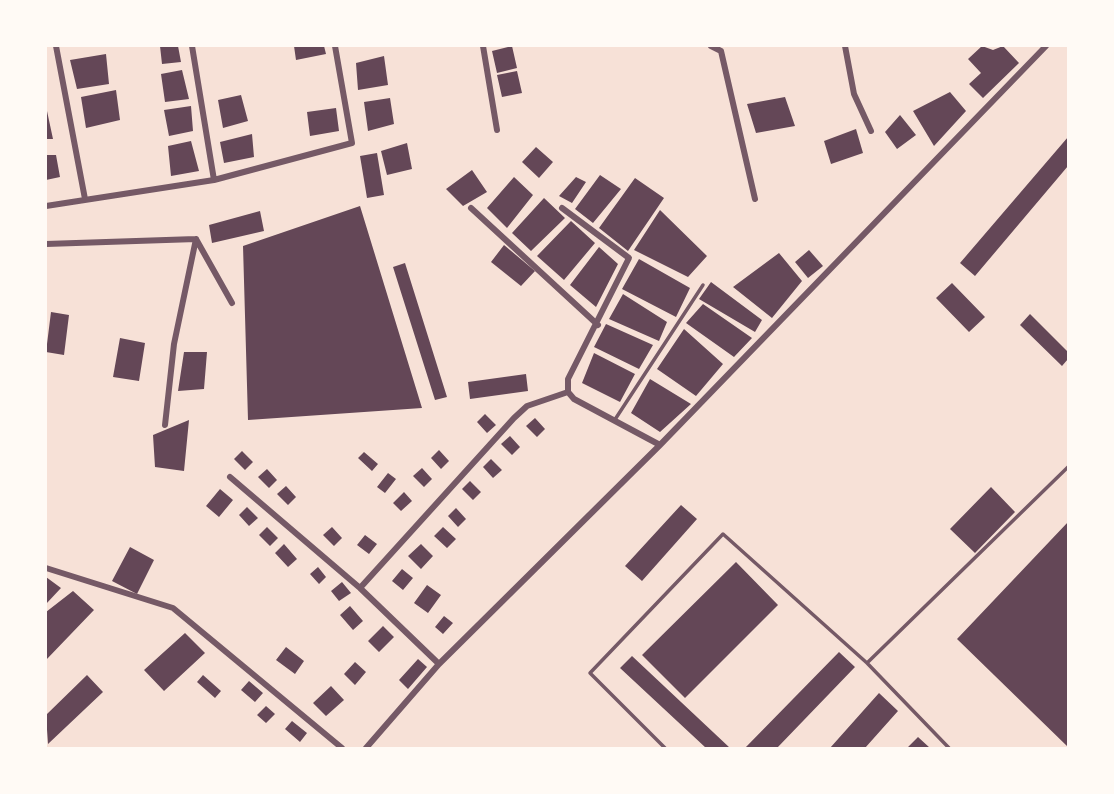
<!DOCTYPE html>
<style>
body{margin:0}
#map{position:relative;width:1114px;height:794px;overflow:hidden;background:#f7e1d7;font-family:"DM Sans",sans-serif}
canvas{display:block}
.frame{position:absolute;inset:0;border:47px solid #fffaf5;pointer-events:none}
</style>
<div id="map">
<canvas width="1114" height="794"></canvas>
<div class="frame"></div>
</div>
<script>
const ctx = document.querySelector('canvas').getContext('2d');
ctx.lineJoin = 'round';
function fillPath(path, color) {
  ctx.fillStyle = color;
  ctx.fill(path, 'evenodd');
}
function shape(rows) {
  const path = new Path2D();
  for (const r of rows) {
    path.moveTo(r[0], r[1]);
    for (let i = 2; i < r.length; i += 2) path.lineTo(r[i], r[i + 1]);
  }
  return path;
}
function strokePath(path, color, width, dash) {
  ctx.strokeStyle = color;
  ctx.lineWidth = width;
  ctx.lineCap = dash ? 'butt' : 'round';
  ctx.setLineDash(dash || []);
  ctx.stroke(path);
}
const building = shape([
 [160,46,178,46,181,62,162,64],
 [294,46,324,46,326,54,296,60],
 [512,46,517,68,497,73,492,51],
 [982,46,993,50,1003,46,1019,63,983,98,969,84,981,73,968,59],
 [106,54,109,84,77,89,70,60],
 [384,56,388,85,358,90,356,63],
 [182,70,189,99,165,102,161,74],
 [517,71,522,93,502,97,497,75],
 [116,90,120,120,86,128,81,97],
 [950,92,966,111,934,146,913,111],
 [241,95,248,121,223,128,218,100],
 [785,97,795,126,756,133,747,104],
 [390,98,394,124,368,131,364,102],
 [191,106,193,131,169,136,164,110],
 [336,108,339,131,310,136,307,112],
 [47,111,53,139,46,139],
 [900,115,916,135,897,149,885,132],
 [856,129,863,153,831,164,824,141],
 [252,134,254,157,224,163,220,142],
 [1068,137,1068,166,975,276,960,263],
 [191,141,199,171,171,176,168,146],
 [407,143,412,169,387,175,381,151],
 [536,147,553,162,539,178,522,162],
 [377,153,384,195,367,198,360,156],
 [46,155,56,155,60,177,46,180],
 [472,170,487,192,463,206,446,189],
 [600,175,621,189,593,223,575,209],
 [514,177,533,195,507,228,487,208],
 [576,177,586,182,572,203,559,196],
 [635,178,664,198,628,251,599,228],
 [544,198,565,218,531,251,512,233],
 [360,206,422,408,248,420,243,246],
 [660,210,707,256,688,277,634,250],
 [260,211,264,231,212,243,209,225],
 [571,221,595,243,564,280,537,256],
 [504,245,535,271,521,286,491,262],
 [599,247,618,264,596,307,570,285],
 [809,250,823,266,808,278,795,262],
 [779,253,802,281,772,318,733,287],
 [639,259,690,288,676,317,622,289],
 [405,263,447,397,435,400,393,267],
 [711,282,762,320,755,332,699,299],
 [952,283,985,317,969,332,936,298],
 [623,294,667,322,659,341,609,319],
 [703,304,752,338,734,357,686,323],
 [51,312,69,315,64,355,46,352],
 [1030,314,1068,352,1068,359,1062,366,1020,325],
 [606,324,653,345,639,369,594,347],
 [684,329,723,364,696,396,657,369],
 [120,338,145,343,139,381,113,377],
 [184,352,207,352,204,389,178,391],
 [594,353,635,374,620,402,582,383],
 [526,374,528,391,470,399,468,382],
 [650,379,691,404,660,432,631,413],
 [485,414,496,425,487,433,477,422],
 [535,418,545,429,537,437,526,426],
 [189,420,184,471,155,467,153,435],
 [510,436,520,447,512,455,501,444],
 [439,450,449,461,441,469,431,458],
 [242,451,253,462,245,470,234,459],
 [364,452,378,464,372,471,358,458],
 [491,459,502,470,493,478,483,467],
 [422,468,432,479,424,487,413,476],
 [267,469,277,480,269,488,258,477],
 [388,473,396,479,385,493,377,487],
 [470,481,481,492,473,500,462,489],
 [286,486,296,497,288,505,277,494],
 [991,487,1015,512,975,553,950,529],
 [220,489,233,500,219,517,206,506],
 [404,492,412,501,401,511,393,503],
 [681,505,697,519,642,581,625,566],
 [247,507,258,518,249,526,239,515],
 [456,508,466,519,458,527,448,516],
 [1068,522,1068,747,957,639],
 [267,527,278,538,270,546,259,535],
 [332,527,342,538,334,546,323,535],
 [443,527,456,539,447,548,434,536],
 [365,535,377,544,369,554,357,545],
 [284,544,297,559,288,567,275,553],
 [421,544,433,556,421,569,408,556],
 [130,547,154,560,137,594,112,581],
 [736,562,778,605,685,698,642,655],
 [318,567,326,577,319,584,310,574],
 [402,569,413,578,403,590,392,581],
 [46,577,61,588,46,604],
 [342,582,351,593,339,601,331,591],
 [427,585,441,595,428,613,414,603],
 [73,591,94,610,46,660,46,612],
 [350,606,363,621,353,630,340,615],
 [444,616,453,623,443,634,435,627],
 [383,626,394,637,379,652,368,641],
 [185,633,205,653,164,691,144,670],
 [286,647,304,661,295,674,276,660],
 [839,652,855,667,777,748,745,748],
 [632,656,730,748,706,748,620,668],
 [418,659,427,667,408,689,399,680],
 [355,662,366,672,355,685,344,674],
 [87,675,103,692,48,744,46,715],
 [203,675,221,691,215,698,197,682],
 [249,681,263,693,255,702,241,690],
 [331,686,344,700,326,716,313,703],
 [879,693,898,711,865,748,830,748],
 [266,706,275,714,266,723,257,715],
 [292,721,307,733,300,742,285,729],
 [918,737,930,748,907,748]
]);
const service = shape([
 [614,421,703,285],
 [867,663,1068,467],
 [665,748,590,673,723,534,867,663,949,748]
]);
const minor = shape([
 [56,46,85,199],
 [192,46,214,180],
 [483,46,497,130],
 [711,46,721,51,755,199],
 [845,46,854,94,871,131],
 [46,206,214,180,352,143,335,46],
 [471,208,598,325],
 [562,208,629,258,568,379,568,392,574,399,660,445],
 [46,244,196,239,232,303],
 [165,425,174,344,196,239],
 [230,477,360,588,439,664],
 [46,568,173,608,342,748],
 [360,588,514,418,527,406,568,392],
 [366,748,439,664,660,445,1046,46]
]);
fillPath(building, '#644757');
strokePath(service, '#755966', 3.5);
strokePath(minor, '#755966', 6);
</script>
